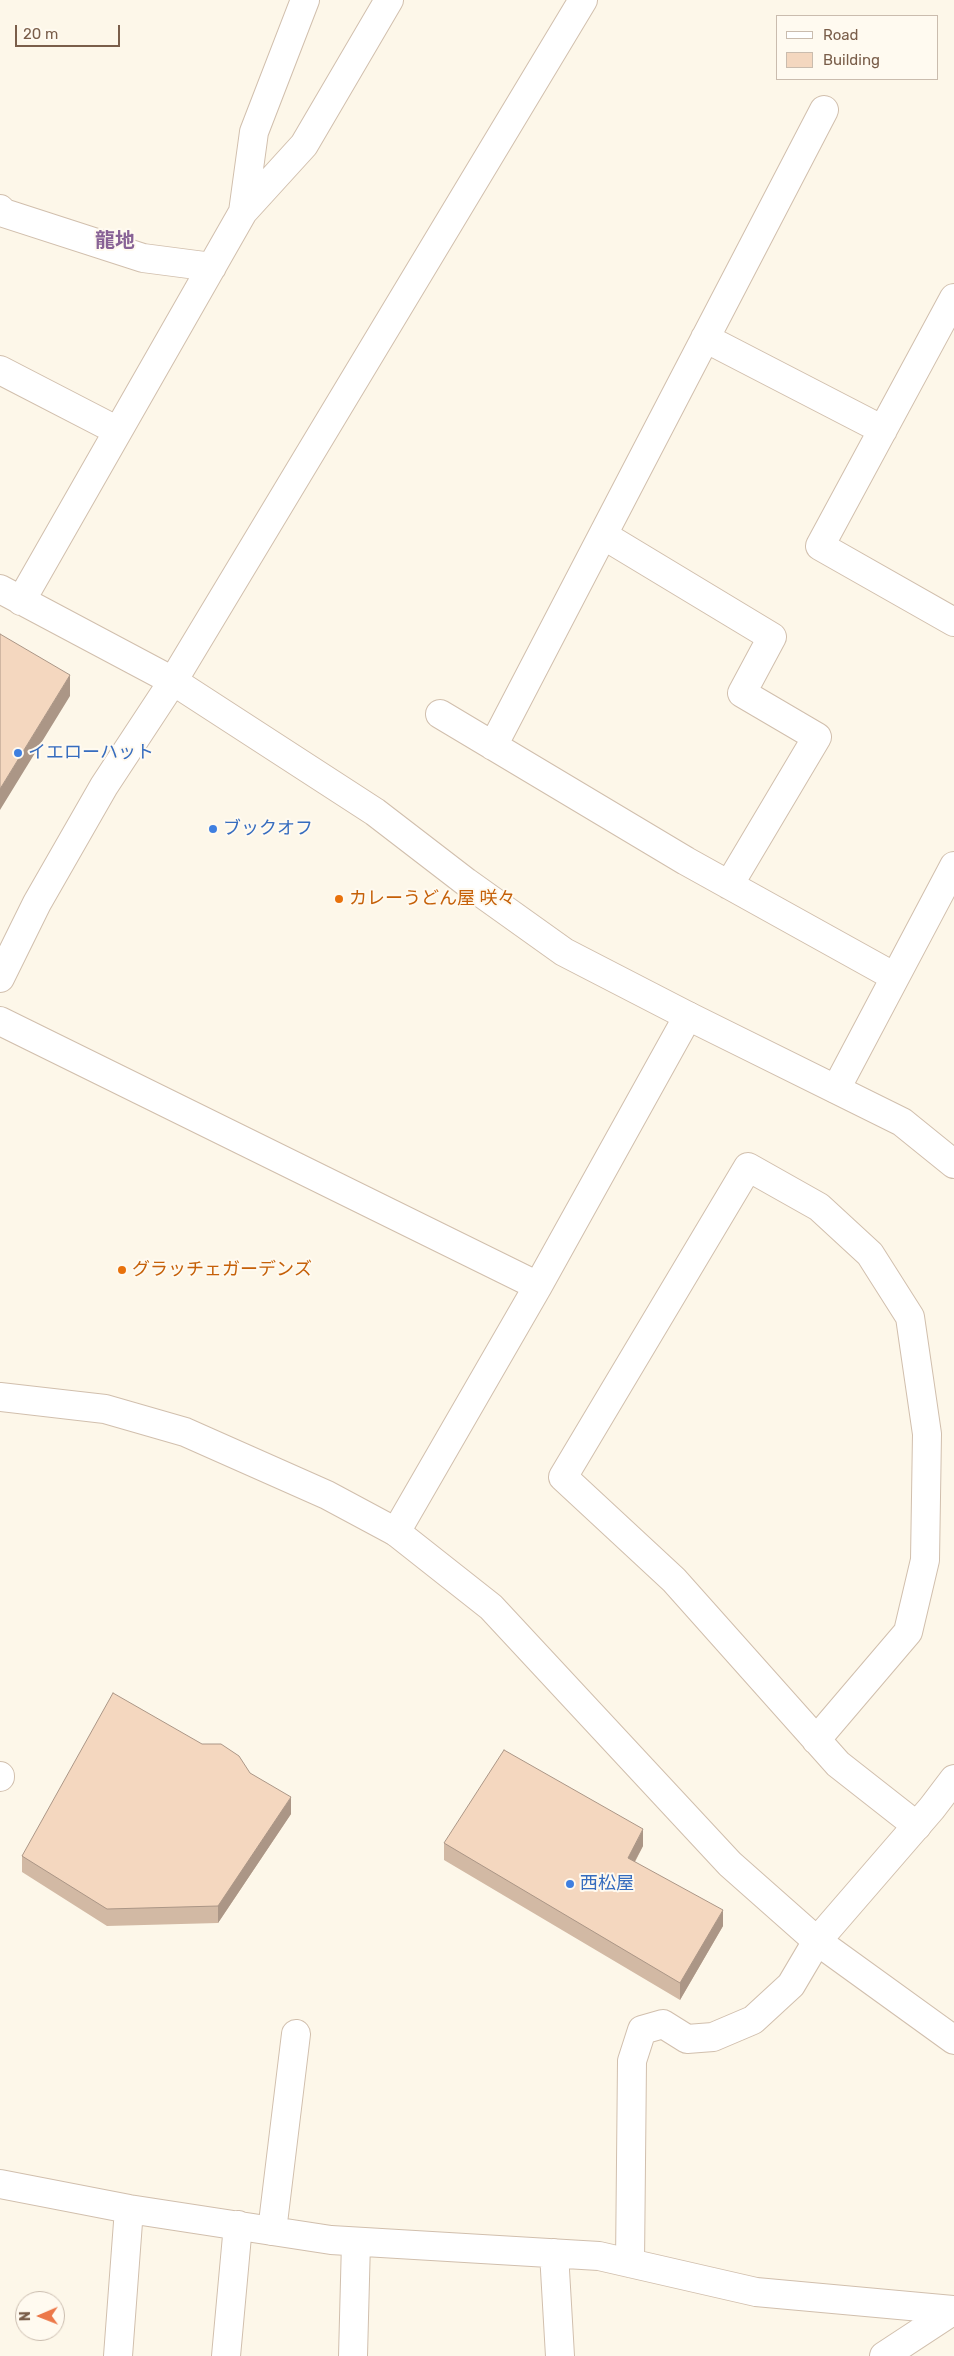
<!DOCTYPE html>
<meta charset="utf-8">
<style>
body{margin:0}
#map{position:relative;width:954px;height:2356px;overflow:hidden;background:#fdf7e9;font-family:Rubik,sans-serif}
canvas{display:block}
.legend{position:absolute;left:776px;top:15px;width:162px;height:65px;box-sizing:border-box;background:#fffaf0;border:1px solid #cabcae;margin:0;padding:6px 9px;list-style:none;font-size:15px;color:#7a5e4a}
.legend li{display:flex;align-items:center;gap:10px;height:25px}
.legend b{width:25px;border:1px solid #cabcae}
.north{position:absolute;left:15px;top:2291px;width:50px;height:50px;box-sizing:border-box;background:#fffaf0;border:1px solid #cabcae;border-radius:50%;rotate:269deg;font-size:14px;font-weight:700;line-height:20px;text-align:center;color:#7a5e4a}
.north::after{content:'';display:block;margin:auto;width:18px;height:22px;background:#ec7849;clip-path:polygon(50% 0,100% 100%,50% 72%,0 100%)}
.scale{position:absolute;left:15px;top:25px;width:105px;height:22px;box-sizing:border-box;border:2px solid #7a5e4a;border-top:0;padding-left:6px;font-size:15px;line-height:18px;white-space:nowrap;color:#7a5e4a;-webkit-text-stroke:4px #fffaf0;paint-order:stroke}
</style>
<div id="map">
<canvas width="954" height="2356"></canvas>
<ul class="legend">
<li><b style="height:6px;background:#fff"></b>Road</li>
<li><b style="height:14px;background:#f4d7bf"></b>Building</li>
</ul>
<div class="north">N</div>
<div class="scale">20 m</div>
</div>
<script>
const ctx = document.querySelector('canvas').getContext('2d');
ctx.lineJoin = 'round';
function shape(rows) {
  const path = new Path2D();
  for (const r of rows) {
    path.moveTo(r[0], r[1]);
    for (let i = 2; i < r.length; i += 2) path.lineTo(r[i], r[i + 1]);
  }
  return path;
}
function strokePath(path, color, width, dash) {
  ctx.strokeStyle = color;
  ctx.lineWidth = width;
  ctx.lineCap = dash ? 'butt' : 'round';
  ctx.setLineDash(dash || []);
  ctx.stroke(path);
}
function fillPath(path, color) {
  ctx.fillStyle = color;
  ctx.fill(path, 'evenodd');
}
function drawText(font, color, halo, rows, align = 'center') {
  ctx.font = font + ' Rubik,"Noto Sans JP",sans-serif';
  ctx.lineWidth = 4;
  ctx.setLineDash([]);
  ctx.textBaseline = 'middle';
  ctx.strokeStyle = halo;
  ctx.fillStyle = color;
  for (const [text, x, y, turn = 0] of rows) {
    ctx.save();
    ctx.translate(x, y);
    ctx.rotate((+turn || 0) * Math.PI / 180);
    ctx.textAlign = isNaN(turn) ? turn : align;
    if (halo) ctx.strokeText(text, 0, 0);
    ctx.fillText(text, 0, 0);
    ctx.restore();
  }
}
const minor = shape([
 [0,209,4,213,143,258,212,267],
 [243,212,254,132,305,0],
 [954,298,820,546,954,622],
 [705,338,883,430],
 [0,370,118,431],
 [603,535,772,637,742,693,817,737,729,885],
 [0,589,173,681],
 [21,601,243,212,304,145,389,0],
 [440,714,686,861,895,977],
 [493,746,824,110],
 [0,1021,538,1286],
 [836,1089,954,866],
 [396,1532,538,1286,688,1016],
 [816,1740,908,1632,925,1560,927,1434,910,1317,870,1254,819,1207,748,1167,563,1477,674,1580,838,1764,917,1826],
 [0,1776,0,1777],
 [0,2184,129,2209,331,2240,599,2256,756,2292,954,2310],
 [272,2231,296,2034],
 [554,2253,560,2356],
 [630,2263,632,2061,642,2030,663,2024,687,2039,713,2037,753,2020,791,1985,817,1941],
 [118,2356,129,2209],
 [226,2356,238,2225],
 [353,2356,356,2242],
 [884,2356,954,2310]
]);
const tertiary = shape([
 [173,681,375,812,466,882,564,952,688,1016,902,1122,954,1164],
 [0,978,37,903,104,786,173,681,583,0],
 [0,1397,105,1409,185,1432,327,1495,396,1532,491,1607,730,1864,817,1941,954,2040],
 [817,1941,932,1808,954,1779]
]);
const wall = shape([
 [250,1773,291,1814,218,1923,107,1926,22,1872,22,1856],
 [444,1843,643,1846,635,1862,723,1926,680,2000,444,1860]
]);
const shadedWall = shape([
 [70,675,70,696,0,810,0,789],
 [291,1797,291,1814,218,1923,218,1906],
 [643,1829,643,1846,628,1874,628,1858],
 [723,1910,723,1926,680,2000,680,1983]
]);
const building = shape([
 [0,634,70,675,0,789,0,634],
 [113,1693,202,1744,221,1744,239,1756,250,1773,291,1797,218,1906,107,1909,22,1856,113,1693],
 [504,1750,643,1829,628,1858,723,1910,680,1983,444,1843,504,1750]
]);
const markers = [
 [18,753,5,"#3f7fe0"],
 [213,829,5,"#3f7fe0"],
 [339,899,5,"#e8710a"],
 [122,1270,5,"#e8710a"],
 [570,1884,5,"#3f7fe0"]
];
const shopNames = [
 ["イエローハット",28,753],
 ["ブックオフ",223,829],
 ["西松屋",580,1884]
];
const foodNames = [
 ["カレーうどん屋 咲々",349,899],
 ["グラッチェガーデンズ",132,1270]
];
const quarterNames = [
 ["龍地",115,241]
];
strokePath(minor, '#d1bfad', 30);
strokePath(tertiary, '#d1bfad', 30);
strokePath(minor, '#fff', 28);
strokePath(tertiary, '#fff', 28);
fillPath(wall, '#d2b9a4');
fillPath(shadedWall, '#ab9686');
fillPath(building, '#f4d7bf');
strokePath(building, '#ab9686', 1);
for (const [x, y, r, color] of markers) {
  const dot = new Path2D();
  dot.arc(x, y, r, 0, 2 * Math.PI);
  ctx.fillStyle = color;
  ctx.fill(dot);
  strokePath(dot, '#fffaf0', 2);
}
drawText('18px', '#366cbe', '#fffaf0', shopNames, 'left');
drawText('18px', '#c56008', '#fffaf0', foodNames, 'left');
drawText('bold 20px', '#886296', '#fffaf0', quarterNames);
</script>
